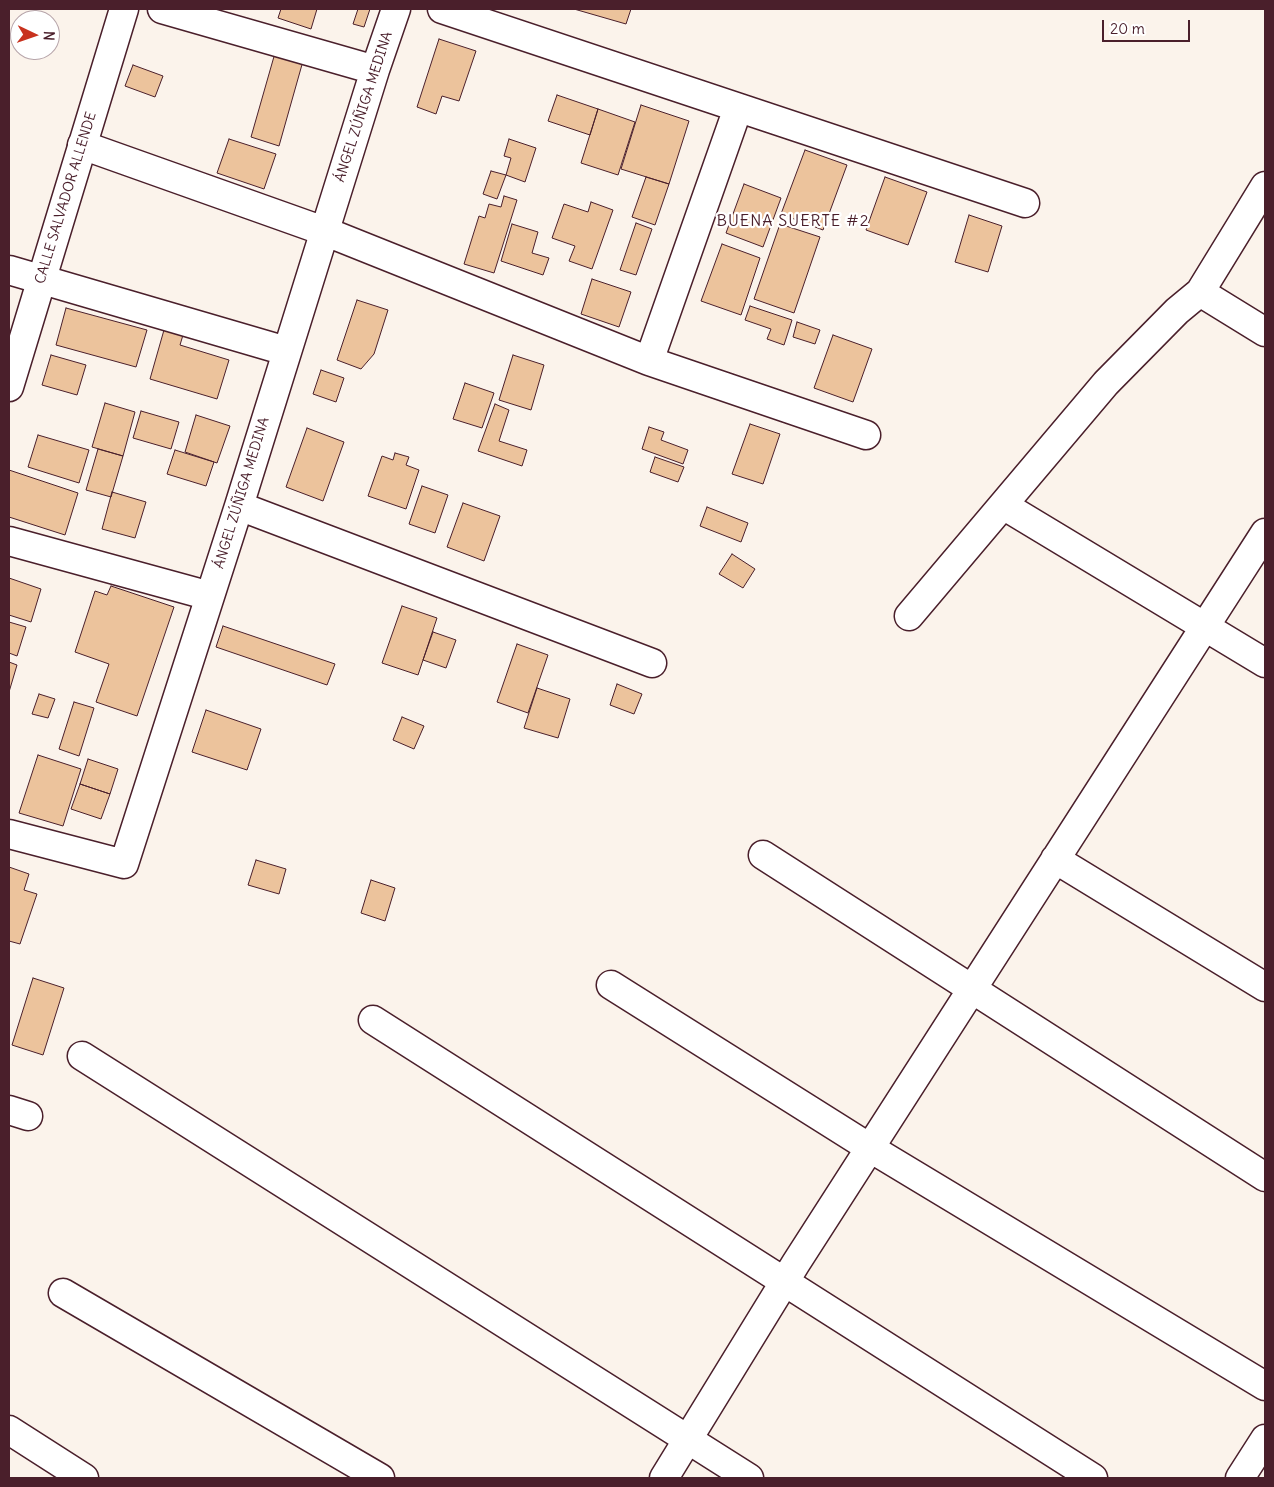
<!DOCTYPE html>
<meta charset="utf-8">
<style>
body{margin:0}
#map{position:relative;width:1274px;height:1487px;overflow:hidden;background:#fbf3eb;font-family:Delius,sans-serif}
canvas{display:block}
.frame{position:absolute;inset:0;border:10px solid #4a1f2b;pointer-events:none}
.north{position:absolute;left:10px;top:10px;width:50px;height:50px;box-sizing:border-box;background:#fff;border:1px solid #b7a5aa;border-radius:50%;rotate:93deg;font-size:14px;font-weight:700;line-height:20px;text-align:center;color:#4a1f2b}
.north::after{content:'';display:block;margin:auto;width:18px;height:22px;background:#c8321e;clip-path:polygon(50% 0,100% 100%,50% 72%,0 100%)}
.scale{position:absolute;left:1102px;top:20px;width:88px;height:22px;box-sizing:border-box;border:2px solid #4a1f2b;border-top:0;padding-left:6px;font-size:15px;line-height:18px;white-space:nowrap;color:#4a1f2b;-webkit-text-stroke:4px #fff;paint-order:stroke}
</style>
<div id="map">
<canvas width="1274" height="1487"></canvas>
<div class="frame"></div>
<div class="north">N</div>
<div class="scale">20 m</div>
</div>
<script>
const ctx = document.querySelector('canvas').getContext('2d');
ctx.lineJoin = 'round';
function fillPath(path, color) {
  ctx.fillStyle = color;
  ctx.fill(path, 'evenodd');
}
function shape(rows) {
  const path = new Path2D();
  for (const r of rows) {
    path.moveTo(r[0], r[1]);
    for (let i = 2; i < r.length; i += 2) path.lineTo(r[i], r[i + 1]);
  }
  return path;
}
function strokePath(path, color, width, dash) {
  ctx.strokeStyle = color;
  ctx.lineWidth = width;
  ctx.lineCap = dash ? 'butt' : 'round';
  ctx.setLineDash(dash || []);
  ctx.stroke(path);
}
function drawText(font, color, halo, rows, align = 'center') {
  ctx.font = font + ' Delius,sans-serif';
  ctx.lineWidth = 4.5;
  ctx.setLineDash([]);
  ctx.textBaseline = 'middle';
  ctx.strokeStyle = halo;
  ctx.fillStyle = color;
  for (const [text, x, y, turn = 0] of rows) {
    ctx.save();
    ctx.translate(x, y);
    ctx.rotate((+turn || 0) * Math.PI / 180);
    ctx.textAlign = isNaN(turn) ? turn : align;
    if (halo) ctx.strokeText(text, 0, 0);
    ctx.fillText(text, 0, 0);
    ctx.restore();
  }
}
const building = shape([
 [281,9,317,9,311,29,278,18,281,9],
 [358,9,370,9,364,27,353,24,358,9],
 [574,9,631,9,626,24,574,9],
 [439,39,476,51,459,101,442,96,436,114,417,107,439,39],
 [275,53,303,61,279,146,251,137,275,53],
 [133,65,163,76,155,97,125,86,133,65],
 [557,95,598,109,590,135,548,121,557,95],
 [641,105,689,121,669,184,621,169,641,105],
 [598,109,635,122,618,175,581,163,598,109],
 [229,139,276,154,264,189,217,173,229,139],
 [509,139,536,148,525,182,506,175,511,158,504,156,509,139],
 [805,150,847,165,823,230,781,214,805,150],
 [491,171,506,175,497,199,483,194,491,171],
 [646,177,669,184,655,225,632,217,646,177],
 [885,177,927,192,908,245,866,230,885,177],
 [744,184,781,198,763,247,726,233,744,184],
 [504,196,517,200,494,273,464,264,479,216,485,218,489,204,501,207,504,196],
 [591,202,613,210,592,269,569,261,575,246,552,238,564,204,588,212,591,202],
 [969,215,1002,226,988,272,955,262,969,215],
 [636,223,652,229,636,275,620,270,636,223],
 [512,224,538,232,532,253,549,258,543,275,501,261,512,224],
 [780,224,820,237,794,313,754,299,780,224],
 [722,244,760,258,741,315,701,301,722,244],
 [592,279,631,292,619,327,581,314,592,279],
 [357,300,388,310,374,354,361,369,337,360,357,300],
 [750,306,792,320,784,345,767,339,771,329,745,320,750,306],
 [66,308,147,330,136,367,56,345,66,308],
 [797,322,820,330,815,344,793,337,797,322],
 [164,330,183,335,180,345,229,360,217,399,150,379,164,330],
 [833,335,872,349,853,402,814,388,833,335],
 [51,355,86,365,77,395,42,385,51,355],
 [513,355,544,365,531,410,499,400,513,355],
 [321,370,344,378,336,402,313,394,321,370],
 [465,383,494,393,482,428,453,419,465,383],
 [105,403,135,412,123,456,92,447,105,403],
 [495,404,509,410,499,441,527,450,522,466,478,451,495,404],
 [141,411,179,422,171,449,133,438,141,411],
 [196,415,230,426,217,463,185,452,196,415],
 [750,424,780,434,763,484,732,474,750,424],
 [649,427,664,432,661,440,688,450,683,464,642,449,649,427],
 [307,428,344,442,323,501,286,487,307,428],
 [38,435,89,450,79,483,28,467,38,435],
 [98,449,123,456,111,497,86,490,98,449],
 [175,450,214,462,206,486,167,474,175,450],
 [395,453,409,457,406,465,419,470,406,509,368,496,382,456,393,460,395,453],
 [655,457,684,467,678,482,650,472,655,457],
 [9,470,78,493,65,535,9,517,9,470],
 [422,486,448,495,435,533,409,524,422,486],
 [112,492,146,502,135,538,102,529,112,492],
 [463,503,500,516,484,561,447,547,463,503],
 [707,507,748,523,741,542,700,526,707,507],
 [732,554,755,569,743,588,719,574,732,554],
 [9,578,41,589,31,622,9,615,9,578],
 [111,586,174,607,137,716,96,702,109,664,75,652,95,591,107,595,111,586],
 [402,606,437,618,418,675,382,663,402,606],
 [9,622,26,627,17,656,9,653,9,622],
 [223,626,335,664,327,685,216,647,223,626],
 [433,632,456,640,446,668,423,660,433,632],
 [517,644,548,655,528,713,497,702,517,644],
 [9,662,17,665,9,692,9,662],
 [617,684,642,694,634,714,610,705,617,684],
 [537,688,570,699,558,738,524,728,537,688],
 [39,694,55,699,48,718,32,714,39,694],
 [74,702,94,708,79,756,59,749,74,702],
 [206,710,261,729,247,770,192,752,206,710],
 [402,717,424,726,414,749,393,740,402,717],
 [38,755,81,769,63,826,19,813,38,755],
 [88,759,118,769,110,794,80,784,88,759],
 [80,784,110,794,101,819,71,809,80,784],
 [256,860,286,869,279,894,248,885,256,860],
 [9,867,29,874,24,890,37,894,20,944,9,941,9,867],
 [371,880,395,888,385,921,361,913,371,880],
 [33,978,64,988,43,1055,12,1045,33,978]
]);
const minor = shape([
 [162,9,375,70],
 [442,9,1025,203],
 [738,108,649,361,866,435],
 [82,145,324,231,649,361],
 [9,270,286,351],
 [1200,292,1265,186],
 [1003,505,1265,663],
 [239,506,652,663],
 [9,541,210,596],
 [909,616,1106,383,1177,311,1200,292,1265,332],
 [9,834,124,864,239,506,375,70,396,9],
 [763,855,1265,1177],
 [1055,859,1265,987],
 [611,985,870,1148,1265,1386],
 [373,1020,1093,1478],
 [82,1056,749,1478],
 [9,1110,28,1116],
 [63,1293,380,1478],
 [9,1430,84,1478],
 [664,1478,796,1263,1265,533],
 [1240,1478,1265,1439]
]);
const tertiary = shape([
 [9,387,124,9]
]);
const streetNames = [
 ["ÁNGEL ZÚÑIGA MEDINA",364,107,-72],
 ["CALLE SALVADOR ALLENDE",66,198,-73],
 ["ÁNGEL ZÚÑIGA MEDINA",242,493,-73]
];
const quarterNames = [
 ["BUENA SUERTE #2",793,221]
];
fillPath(building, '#ecc39c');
strokePath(building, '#4a1f2b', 1);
strokePath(minor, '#4a1f2b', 31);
strokePath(tertiary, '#4a1f2b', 31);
strokePath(minor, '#fff', 28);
strokePath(tertiary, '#fff', 28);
drawText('14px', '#4a1f2b', '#fff', streetNames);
ctx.letterSpacing = '1px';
drawText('16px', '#4a1f2b', '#fff', quarterNames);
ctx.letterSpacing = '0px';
</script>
